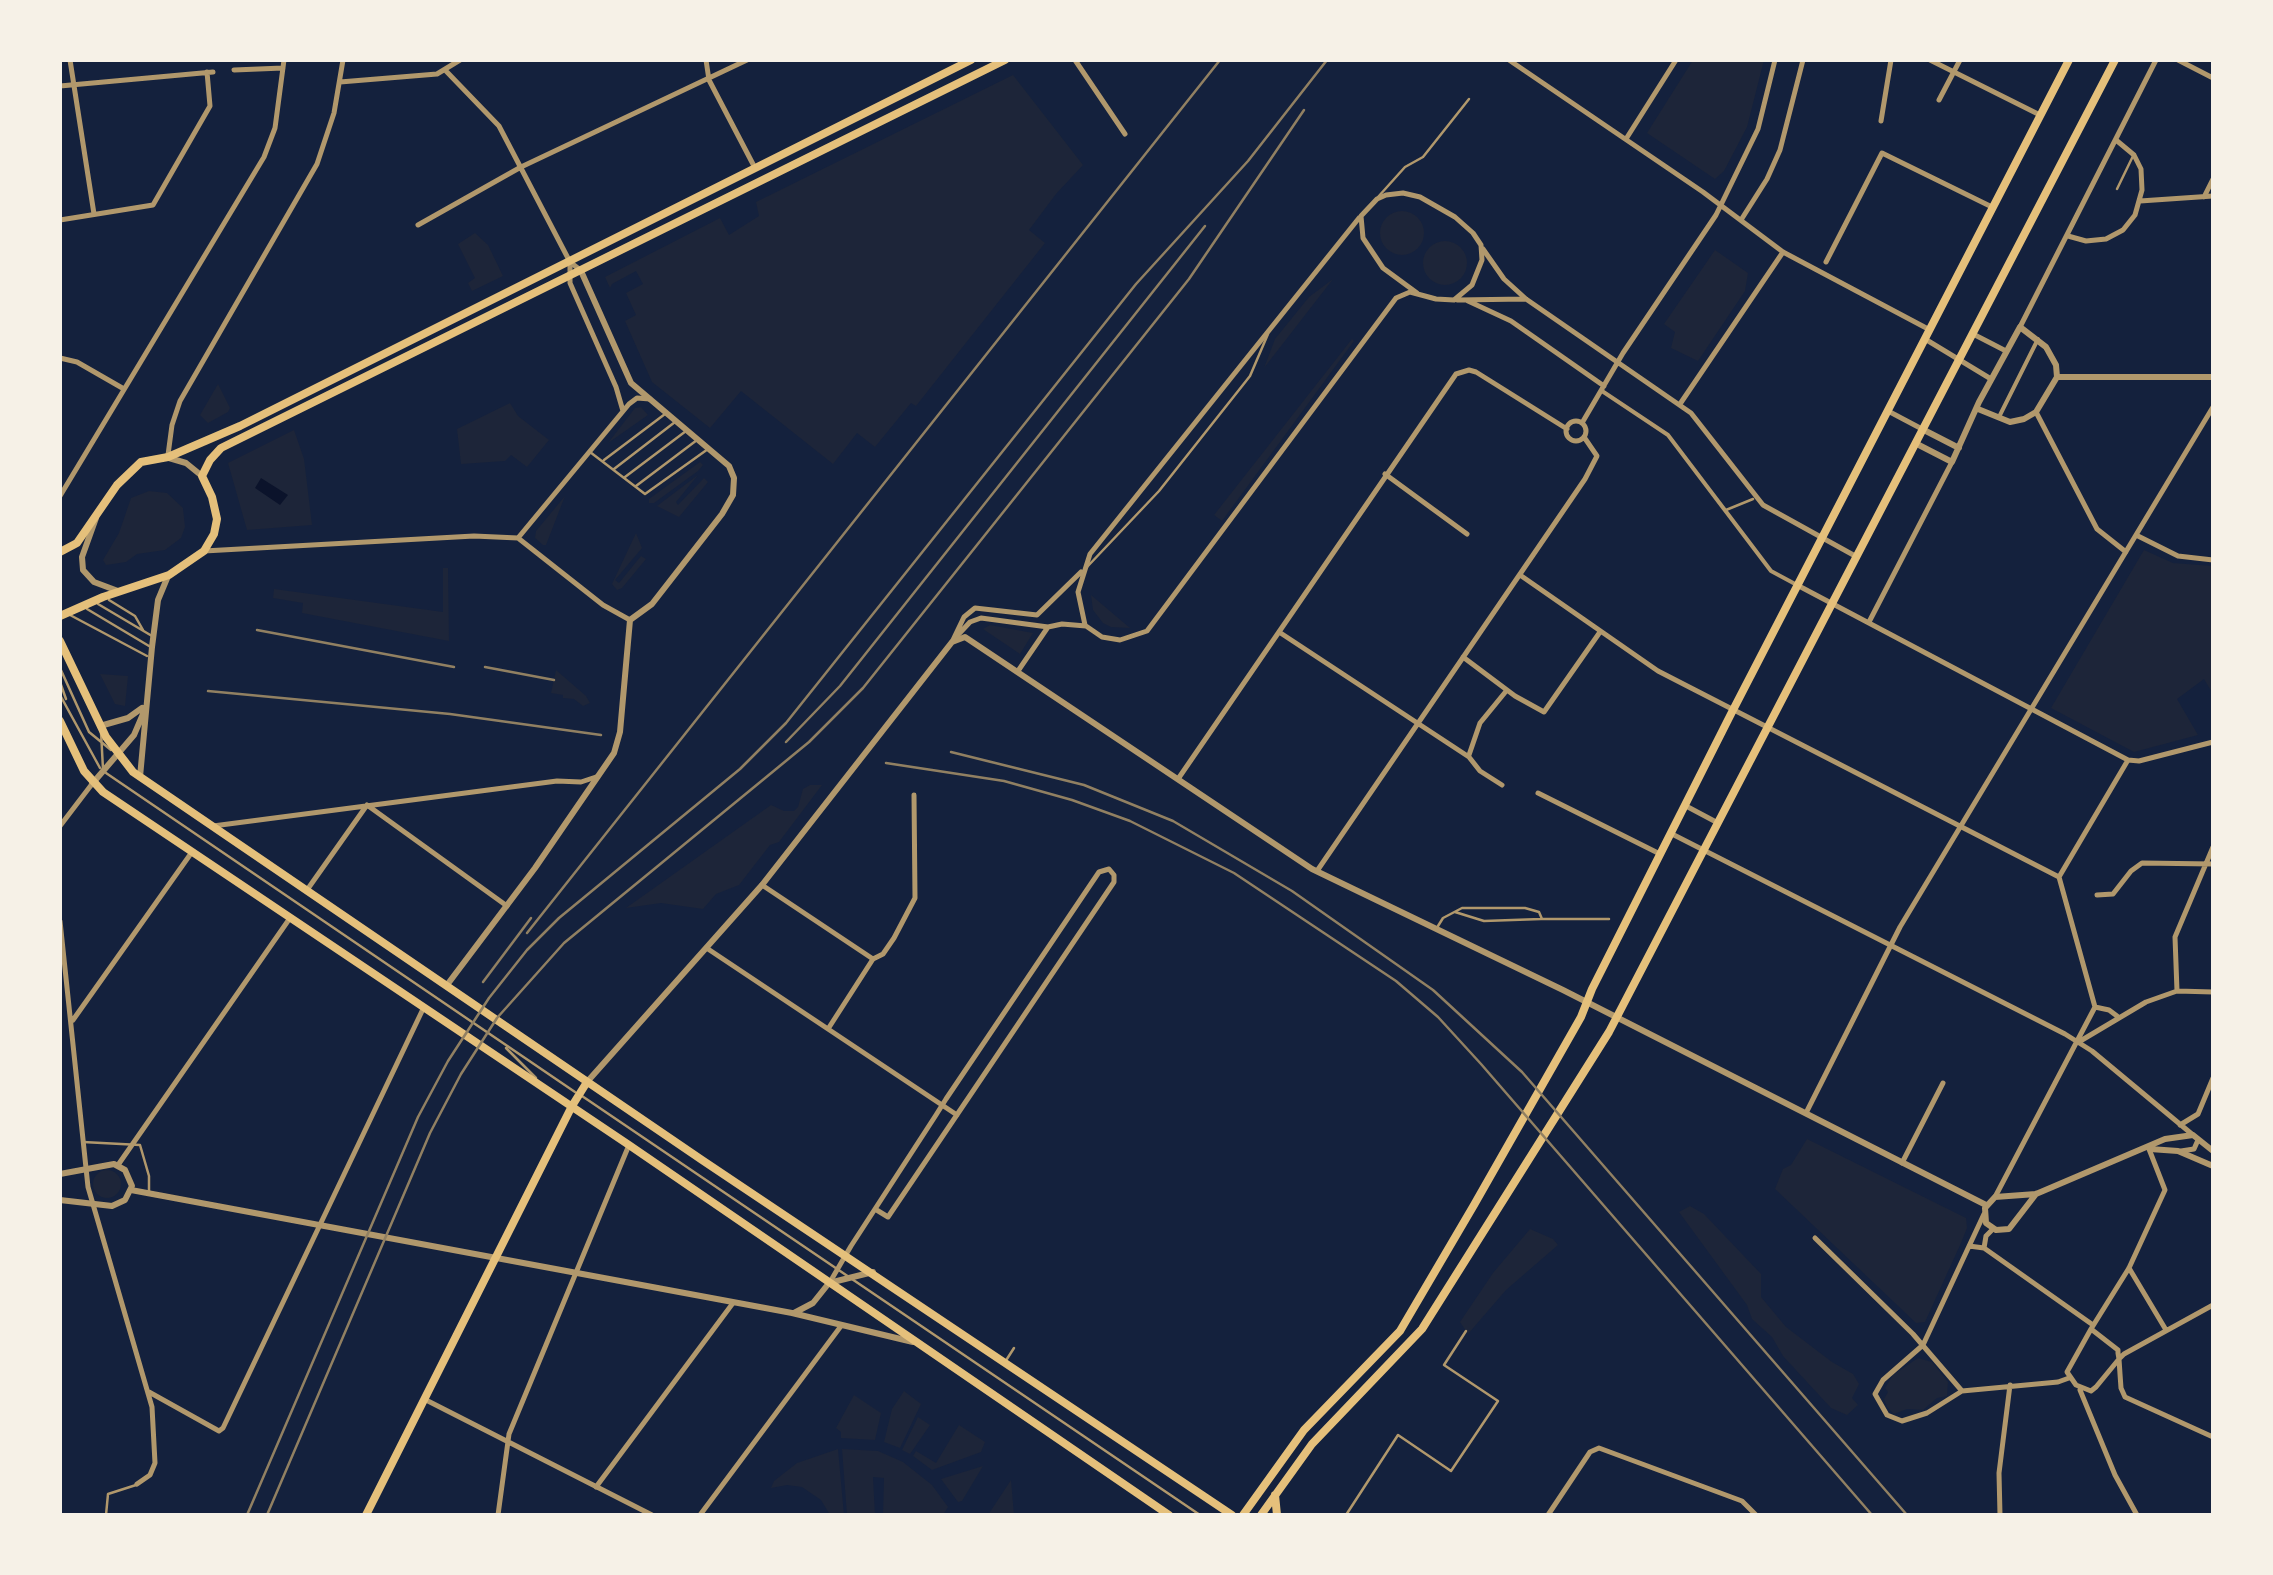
<!DOCTYPE html>
<style>
body{margin:0}
#map{position:relative;width:2273px;height:1575px;overflow:hidden;background:#14213d;font-family:Lato,sans-serif}
canvas{display:block}
.frame{position:absolute;inset:0;border:62px solid #f6f1e7;pointer-events:none}
</style>
<div id="map">
<canvas width="2273" height="1575"></canvas>
<div class="frame"></div>
</div>
<script>
const ctx = document.querySelector('canvas').getContext('2d');
ctx.lineJoin = 'round';
function fillPath(path, color) {
  ctx.fillStyle = color;
  ctx.fill(path, 'evenodd');
}
function shape(rows) {
  const path = new Path2D();
  for (const r of rows) {
    if (r.length === 3) {
      path.moveTo(r[0] + r[2], r[1]);
      path.arc(r[0], r[1], r[2], 0, 2 * Math.PI);
      continue;
    }
    path.moveTo(r[0], r[1]);
    for (let i = 2; i < r.length; i += 2) path.lineTo(r[i], r[i + 1]);
  }
  return path;
}
function strokePath(path, color, width, dash) {
  ctx.strokeStyle = color;
  ctx.lineWidth = width;
  ctx.lineCap = dash ? 'butt' : 'round';
  ctx.setLineDash(dash || []);
  ctx.stroke(path);
}
const green = shape([
 [1693,60,1764,60,1747,127,1724,171,1715,179,1647,133],
 [1013,75,1083,165,1056,194,1029,230,1045,243,916,406,911,403,875,447,857,433,833,464,741,391,710,428,652,382,625,321,636,315,626,293,643,284,636,271,612,284,610,288,605,277,720,218,729,235,759,216,756,202],
 [1402,233,22],
 [475,233,488,245,503,276,472,291,468,283,475,278,458,244],
 [1445,263,22],
 [1715,250,1748,273,1745,291,1698,361,1671,348,1675,332,1664,324],
 [1333,279,1264,368,1275,339,1309,297],
 [1352,339,1354,341,1222,521,1214,515],
 [218,384,230,408,228,412,208,423,200,415],
 [510,403,518,416,549,440,527,467,511,455,505,461,461,464,457,429],
 [641,407,648,415,608,443,635,408],
 [294,430,304,459,312,525,247,530,228,463],
 [700,462,703,465,698,471,654,503,649,503,649,499],
 [698,475,676,502,678,505,704,478,708,482,679,517,657,506],
 [149,491,167,493,183,508,185,527,181,538,165,550,137,554,126,562,106,565,103,560,119,533,131,498],
 [565,496,546,545,543,545,535,538,536,531],
 [636,533,642,548,615,580,619,583,641,556,646,559,622,588,617,590,612,584],
 [2144,550,2173,563,2213,566,2213,694,2204,679,2177,699,2198,735,2134,752,2051,708],
 [443,568,448,568,449,641,302,613,303,603,273,598,274,589,443,612],
 [1091,595,1130,628,1111,627,1103,623,1093,610],
 [990,625,1033,633,1020,654,983,629],
 [556,670,586,696,590,703,583,706,574,699,563,698,563,695,551,693],
 [100,674,128,676,125,706,115,704],
 [810,785,822,785,779,842,770,845,739,885,716,894,703,909,661,903,626,908,771,805,784,811,794,811,798,807,803,789],
 [1807,1139,1966,1218,1967,1228,1961,1243,1925,1322,1916,1323,1775,1189,1783,1169,1791,1165],
 [107,1184,14],
 [1690,1206,1704,1214,1761,1274,1761,1297,1786,1327,1832,1362,1853,1374,1859,1384,1852,1398,1858,1405,1847,1415,1831,1408,1783,1356,1772,1337,1752,1319,1747,1305,1679,1212],
 [1530,1229,1553,1239,1558,1245,1506,1290,1468,1334,1460,1322,1493,1273],
 [1918,1358,1932,1362,1948,1382,1947,1396,1937,1398,1923,1410,1907,1409,1894,1414,1887,1407,1884,1399,1888,1392,1885,1388,1893,1375],
 [904,1391,921,1404,900,1448,884,1442,892,1409],
 [854,1395,881,1413,875,1440,841,1438,841,1432,836,1428],
 [918,1417,930,1425,910,1454,902,1450],
 [959,1425,985,1442,981,1452,932,1470,913,1456,916,1451,936,1463],
 [838,1449,844,1515,830,1515,821,1500,802,1487,787,1485,771,1488,774,1481,797,1463],
 [842,1449,878,1451,903,1462,932,1485,948,1507,943,1515,883,1515,884,1478,873,1477,875,1515,847,1515],
 [983,1466,962,1501,958,1502,941,1479],
 [1011,1480,1014,1515,988,1515]
]);
const water = shape([
 [261,478,288,495,280,505,255,488]
]);
const service = shape([
 [2117,189,2133,156],
 [1378,197,1405,167,1423,157,1469,99],
 [590,452,645,494,708,449],
 [604,460,665,414],
 [614,469,675,422],
 [625,477,686,431],
 [636,486,697,440],
 [1726,510,1753,499],
 [1087,567,1159,491,1250,376,1268,334],
 [109,600,135,616,143,630],
 [98,604,152,636],
 [87,609,149,646],
 [70,615,147,656],
 [60,668,89,732,111,750],
 [60,682,66,699],
 [60,695,100,768],
 [101,732,103,769],
 [106,773,575,1092],
 [1455,912,1484,921,1541,919],
 [1438,926,1443,918,1462,908,1525,908,1539,912,1542,919,1609,919],
 [506,1048,536,1078],
 [582,1096,1200,1515],
 [83,1142,140,1145,149,1176,149,1193],
 [1005,1362,1014,1348],
 [106,1515,108,1494,136,1485],
 [1346,1515,1398,1435,1451,1471,1498,1401,1444,1365,1466,1331]
]);
const pedestrian = shape([
 [1602,391,1668,435,1771,571,1797,585],
 [2000,415,2038,339]
]);
const minor = shape([
 [70,60,94,214],
 [706,60,709,80,755,168],
 [1075,60,1125,134],
 [1509,60,1703,192,1783,252,1930,330],
 [1930,60,2040,115],
 [2178,60,2213,78],
 [234,70,283,68],
 [446,71,499,126,570,262,579,269],
 [340,82,437,74,460,60],
 [60,86,213,72],
 [1939,100,1960,60],
 [1881,121,1891,60],
 [1626,139,1676,60],
 [2204,197,2213,179],
 [2140,201,2213,196],
 [60,220,153,205,210,106,207,72],
 [1741,220,1767,179,1780,150,1803,60],
 [418,225,521,167,747,60],
 [2068,236,2086,241,2106,239,2123,230,2135,215,2142,190,2141,169,2134,155,2116,140],
 [1483,249,1504,279,1526,299,1691,413,1763,505,1857,557],
 [570,262,570,283,616,387,623,411],
 [1826,262,1882,153,1992,207],
 [1457,300,1526,299],
 [1468,301,1511,321,1604,386],
 [2020,327,2156,60],
 [1973,334,2006,351],
 [1925,339,1991,379],
 [60,358,77,362,124,389],
 [1680,404,1783,252],
 [1888,411,1922,429],
 [2036,412,2097,529,2126,552],
 [1576,431,10],
 [1582,423,1623,353,1716,215,1758,129,1775,60],
 [168,455,172,425,180,401,317,164,334,113,343,60],
 [1385,474,1467,534],
 [60,496,264,157,275,128,284,60],
 [2136,535,2178,556,2213,560],
 [518,538,629,404,637,398,650,399],
 [518,538,603,605,630,620],
 [204,551,474,536,518,538],
 [1520,575,1658,671,2059,877,2095,1007],
 [1797,585,2128,760,2139,761,2213,742],
 [1869,622,1952,462],
 [1085,625,1078,592,1090,554,1359,218],
 [1279,632,1469,757,1480,771,1502,785],
 [957,636,970,622,981,618,1048,627],
 [952,642,964,617,975,608,1037,615,1081,572],
 [1463,657,1515,696,1544,712,1600,632],
 [1018,671,1048,627,1062,624,1086,626,1102,637,1120,640,1147,631,1396,298,1410,292,1436,299,1454,300,1472,285,1482,260,1481,245,1473,233,1455,217,1420,197,1403,193,1386,195,1377,199,1361,216,1363,238,1383,268,1417,293],
 [1469,755,1480,723,1507,690],
 [1178,779,1456,374,1469,370,1476,372,1567,429],
 [1538,793,1660,854],
 [1686,806,1718,823],
 [60,826,92,784],
 [213,826,557,781,581,782,596,777],
 [1672,834,2065,1034,2092,1051,2193,1135],
 [1317,871,1585,479,1597,456,1584,437],
 [2059,877,2128,760],
 [762,885,873,959],
 [307,890,367,805,507,906],
 [2097,895,2113,894,2131,871,2142,863,2213,864],
 [60,921,88,1187,152,1407,155,1463,150,1475,137,1484],
 [708,949,957,1115],
 [2177,991,2175,937,2213,847],
 [2095,1007,2109,1010,2117,1016],
 [73,1020,192,852],
 [828,1029,873,959,883,954,894,938,915,898,914,795],
 [2082,1040,2146,1002,2177,991,2213,992],
 [1806,1113,1900,927,2213,407],
 [2180,1125,2198,1114,2213,1078],
 [2181,1151,2194,1149,2198,1140],
 [1902,1163,1943,1083],
 [118,1165,290,918],
 [1995,1197,2095,1007],
 [1815,1238,1913,1334,1962,1391],
 [1969,1246,1984,1248,2093,1325],
 [1984,1248,1986,1236,1993,1229],
 [2129,1268,2166,1330],
 [830,1282,851,1246,875,1209,936,1115,946,1099,1099,872,1109,869,1114,875,1114,882,888,1217,875,1209],
 [2213,1305,2124,1354,2119,1359,2096,1387,2091,1391,2076,1385,2067,1372,2091,1329,2118,1350,2118,1353,2119,1359,2120,1374,2121,1388,2125,1397,2213,1437],
 [2091,1329,2129,1268,2165,1190,2149,1149],
 [2080,1390,2115,1475,2137,1515],
 [1962,1391,1927,1413,1902,1421,1887,1415,1875,1394,1883,1380,1923,1345,1984,1214],
 [1962,1391,2058,1382,2069,1378],
 [149,1392,219,1431,223,1428,423,1009],
 [424,1399,652,1515],
 [596,1487,733,1303],
 [498,1515,509,1434,629,1145],
 [700,1515,841,1326],
 [1548,1515,1590,1452,1599,1448,1742,1501,1756,1515],
 [2000,1515,1999,1473,2010,1385]
]);
const tertiary = shape([
 [2057,377,2213,377],
 [1922,429,1959,448],
 [1915,443,1952,462,1979,402,2020,327,2046,347,2056,365,2057,377,2036,412,2024,419,2010,422,1978,409],
 [169,458,186,463,202,476],
 [96,518,82,557,83,570,94,582,118,591],
 [100,726,128,718,142,708],
 [140,777,152,647,158,600,168,576],
 [92,784,134,735,143,714],
 [447,985,535,868,614,753,620,732,630,620,652,604,722,514,733,495,734,478,729,466,631,383,581,271],
 [587,1082,762,885,952,642,965,637,1312,869,1563,990,1986,1205],
 [2150,1149,2178,1151,2213,1166],
 [60,1174,114,1164,125,1170,132,1186,125,1200,112,1206,60,1200],
 [131,1190,792,1313,913,1342],
 [2036,1194,2009,1229,1996,1230,1986,1223,1985,1208,1995,1197,2036,1194,2165,1139,2193,1135,2213,1151],
 [794,1313,813,1303,829,1283,873,1272]
]);
const secondary = shape([
 [60,641,106,737,133,772,702,1160,1232,1515],
 [60,721,84,771,103,792,629,1145,1169,1515],
 [1275,1495,1277,1515],
 [366,1515,572,1106,587,1082],
 [1243,1515,1304,1430,1400,1331,1474,1205,1581,1017,1592,989,1733,710,2069,60],
 [1261,1515,1312,1444,1422,1329,1609,1032,2115,60]
]);
const primary = shape([
 [60,552,77,543,117,485,141,462,168,457,240,426,971,60],
 [60,616,103,597,169,575,204,551,214,534,217,519,212,497,202,476,210,460,221,448,1005,60]
]);
const rail = shape([
 [257,630,454,667],
 [485,667,554,680],
 [208,691,450,714,601,735],
 [786,742,840,686,1205,226],
 [951,752,1084,785,1173,821,1292,891,1433,990,1522,1072,1907,1515],
 [886,763,1004,781,1072,800,1130,821,1234,873,1396,981,1438,1017,1481,1064,1872,1515],
 [527,933,1220,60],
 [483,982,531,918],
 [247,1515,418,1117,448,1061,489,998,527,950,559,918,740,769,786,723,1136,284,1248,161,1327,60],
 [267,1515,430,1133,461,1074,497,1018,564,943,809,742,863,688,1189,279,1304,110]
]);
fillPath(green, '#1d2539');
fillPath(water, '#0b132b');
strokePath(service, '#b1986c', 2.5);
strokePath(pedestrian, '#b1986c', 4);
strokePath(minor, '#b1986c', 5);
strokePath(tertiary, '#b1986c', 6);
strokePath(secondary, '#e5c07b', 8);
strokePath(primary, '#e5c07b', 8);
strokePath(rail, '#918062', 2.5);
</script>
